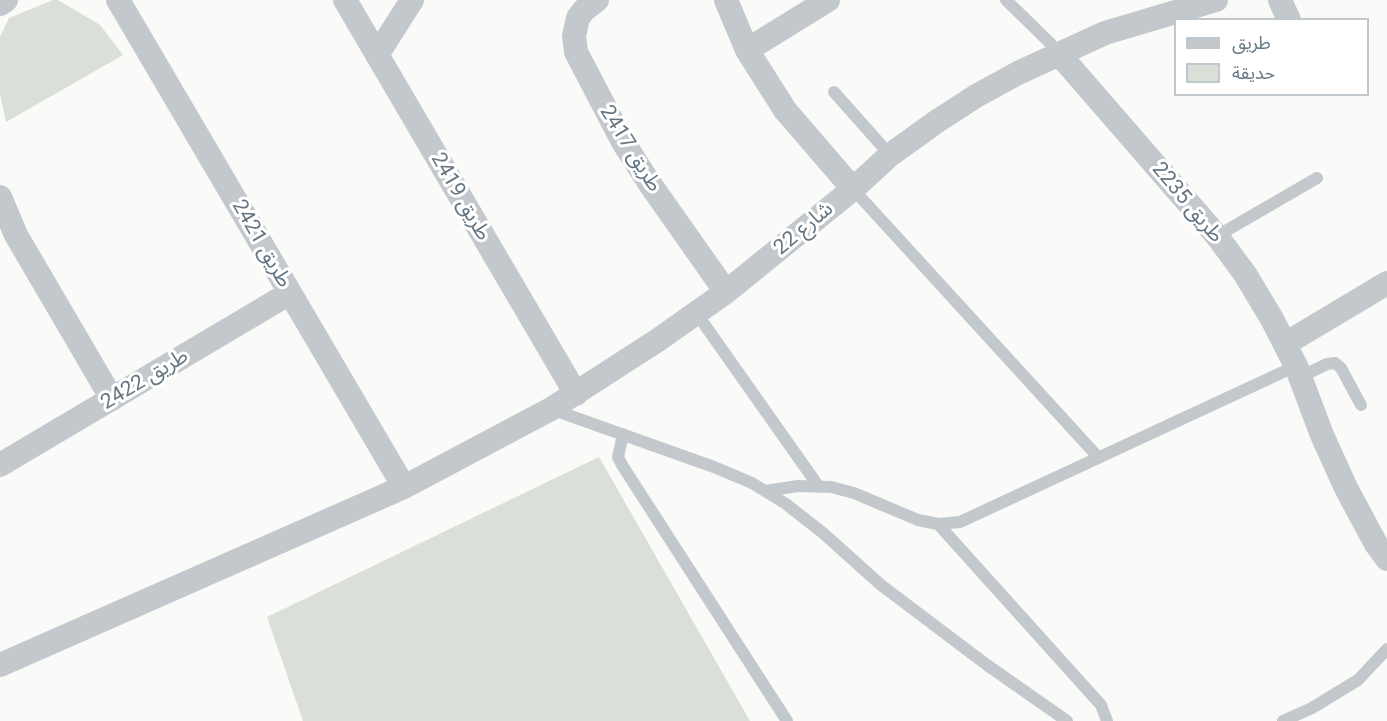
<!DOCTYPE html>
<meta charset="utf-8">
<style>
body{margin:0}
#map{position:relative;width:1387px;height:721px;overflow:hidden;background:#fafaf8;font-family:Roboto,"Noto Sans Arabic",sans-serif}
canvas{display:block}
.legend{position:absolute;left:1174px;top:18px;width:195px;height:78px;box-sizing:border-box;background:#fff;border:2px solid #c1c8cd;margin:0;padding:8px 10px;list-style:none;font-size:18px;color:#657683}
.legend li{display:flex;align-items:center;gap:12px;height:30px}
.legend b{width:30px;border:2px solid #c1c8cd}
</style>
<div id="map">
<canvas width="1387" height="721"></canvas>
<ul class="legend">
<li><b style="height:8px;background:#c3c8cc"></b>طريق</li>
<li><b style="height:16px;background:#dadfd7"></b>حديقة</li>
</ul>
</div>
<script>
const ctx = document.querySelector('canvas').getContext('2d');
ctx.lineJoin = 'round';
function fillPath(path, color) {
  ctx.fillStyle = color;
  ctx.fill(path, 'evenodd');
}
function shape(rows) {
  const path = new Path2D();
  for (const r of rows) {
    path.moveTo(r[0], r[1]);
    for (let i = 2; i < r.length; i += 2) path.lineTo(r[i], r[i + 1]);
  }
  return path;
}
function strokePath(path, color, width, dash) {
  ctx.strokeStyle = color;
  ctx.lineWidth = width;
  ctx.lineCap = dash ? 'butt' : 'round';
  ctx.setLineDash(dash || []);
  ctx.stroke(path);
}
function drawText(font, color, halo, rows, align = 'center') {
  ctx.font = font + ' Roboto,"Noto Sans Arabic",sans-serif';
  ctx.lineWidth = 6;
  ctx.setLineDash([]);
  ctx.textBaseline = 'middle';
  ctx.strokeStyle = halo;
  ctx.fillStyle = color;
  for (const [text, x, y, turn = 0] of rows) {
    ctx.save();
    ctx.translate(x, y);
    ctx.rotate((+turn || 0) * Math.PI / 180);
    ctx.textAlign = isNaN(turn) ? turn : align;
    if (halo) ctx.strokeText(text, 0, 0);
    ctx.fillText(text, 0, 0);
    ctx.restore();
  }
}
const green = shape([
 [53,0,58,0,100,25,123,55,6,122,0,94,0,37,9,18],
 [599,457,750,721,303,721,267,617]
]);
const lane = shape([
 [1006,0,1050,43,1059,54],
 [834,92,890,155],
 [853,189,1098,457],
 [1217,236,1317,178],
 [697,314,819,487],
 [1300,377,1327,364,1335,363,1341,368,1361,405],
 [551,409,714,467,752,483,786,504,823,533,881,585,987,665,1067,721],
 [623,434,618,457,622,465,787,721],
 [765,491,798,486,831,487,854,493,918,520,938,524,960,522,1296,366],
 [938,524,1101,705,1107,721],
 [1283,721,1312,708,1358,680,1387,649]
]);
const street = shape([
 [118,0,404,487],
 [345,0,576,394],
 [597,0,584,10,578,18,574,36,576,52,623,142,650,184,726,292],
 [726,0,747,50,785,110,853,189],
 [1280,0,1289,20],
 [0,4,6,0],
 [747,50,828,0],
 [1059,54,1217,236,1245,274,1272,319,1296,366,1322,435,1346,488,1376,544,1387,559],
 [377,55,412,0],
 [0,197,16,235,112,399],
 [1285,344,1387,283],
 [0,465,290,293],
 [0,665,404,487,551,409,658,340,726,292,853,189,890,155,936,122,976,96,1018,73,1105,33,1216,0]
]);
const streetNames = [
 ["طريق 2417",630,149,58],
 ["طريق 2419",460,197,60],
 ["طريق 2235",1187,203,50],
 ["شارع 22",804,229,-40],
 ["طريق 2421",261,244,60],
 ["طريق 2422",145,380,-31]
];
fillPath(green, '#dadfd7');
strokePath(lane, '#c3c8cc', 12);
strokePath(street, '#c3c8cc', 24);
drawText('21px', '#657683', '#fff', streetNames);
</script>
